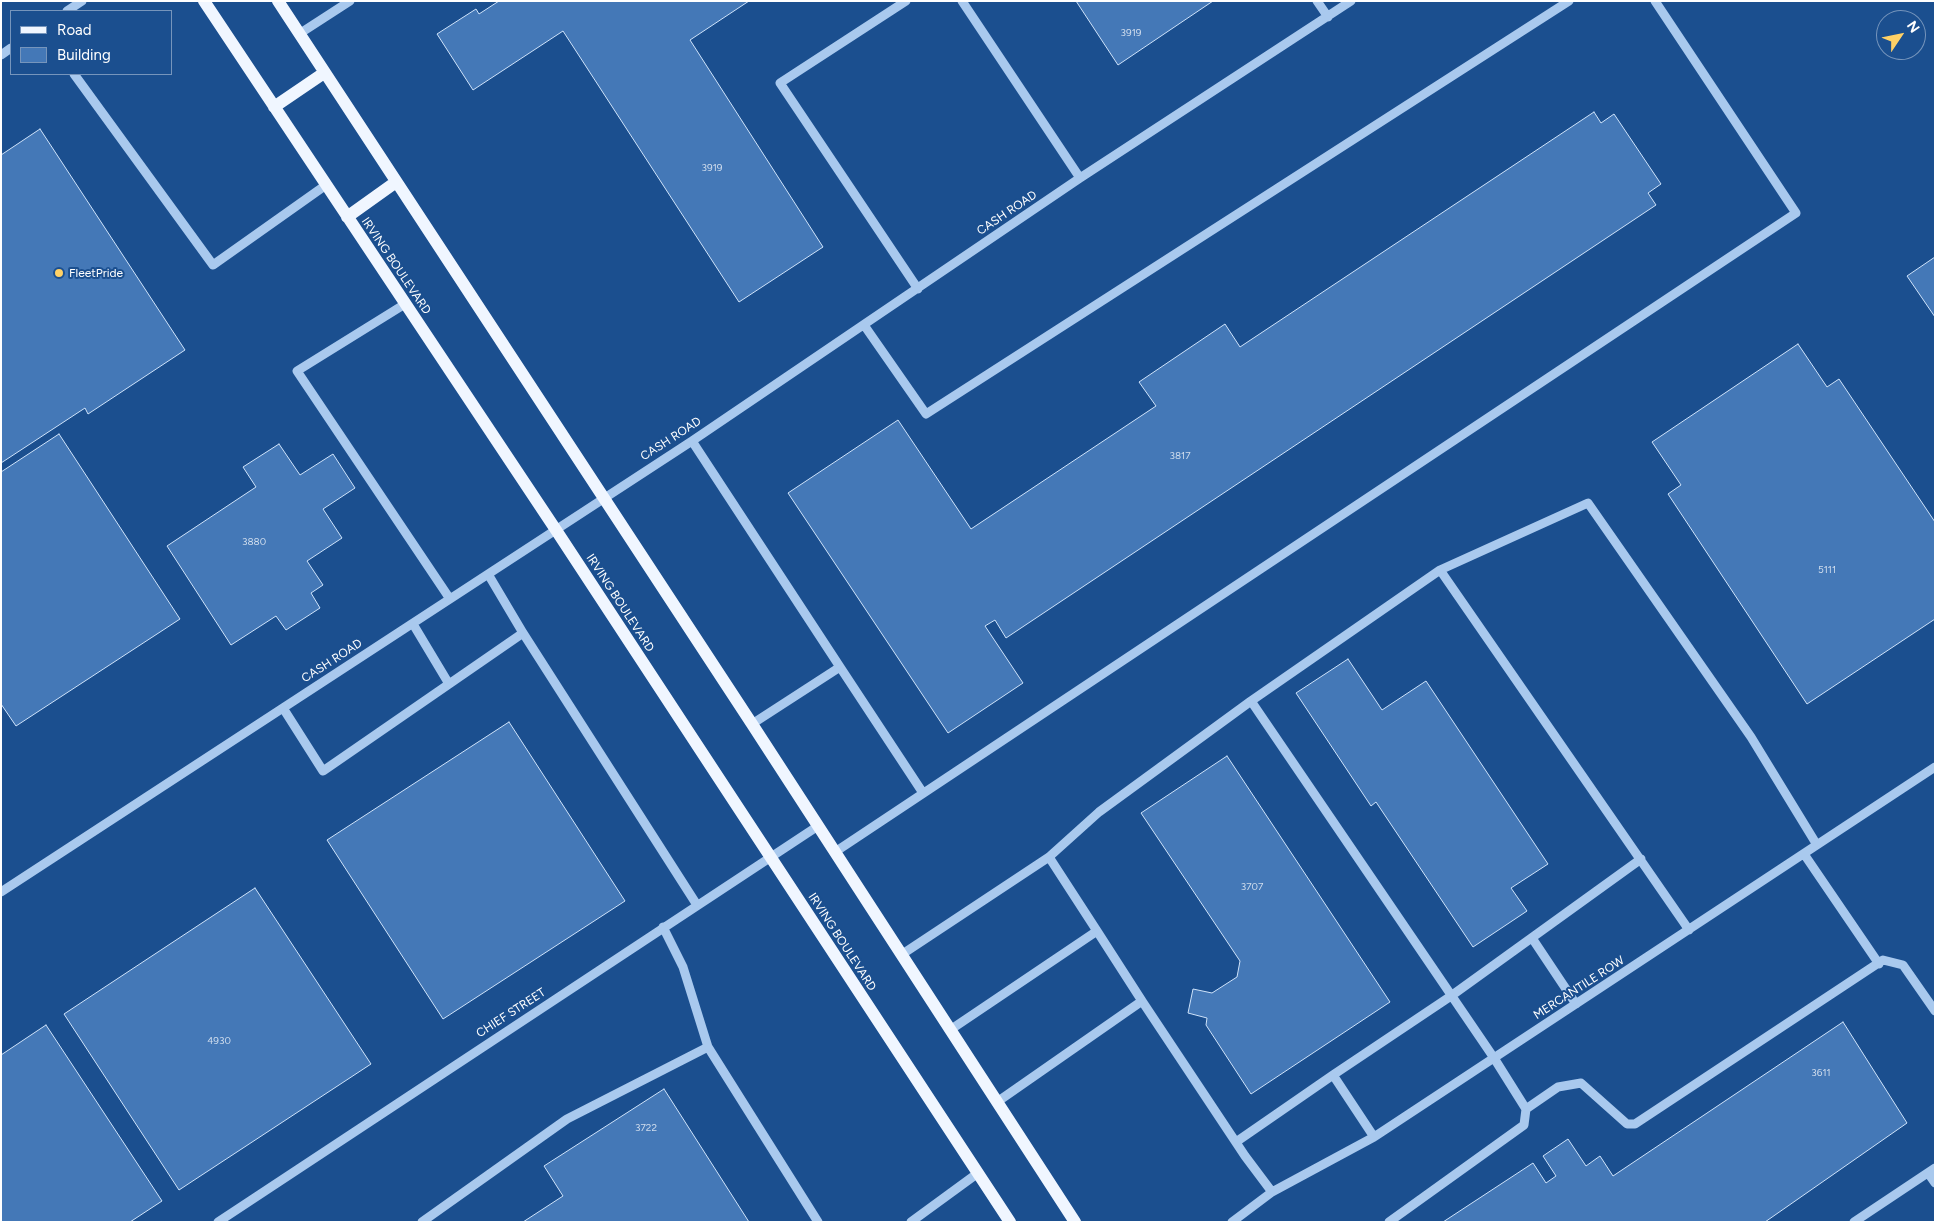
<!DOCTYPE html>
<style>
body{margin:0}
#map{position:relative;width:1936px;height:1223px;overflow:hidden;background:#1b4f8f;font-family:Figtree,sans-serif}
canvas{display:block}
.frame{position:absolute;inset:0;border:2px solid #fff;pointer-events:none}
.legend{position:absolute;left:10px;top:10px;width:162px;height:65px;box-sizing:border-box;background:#1b4f8f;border:1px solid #7695bc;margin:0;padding:6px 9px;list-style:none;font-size:15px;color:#fff}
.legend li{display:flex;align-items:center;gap:10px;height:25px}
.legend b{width:25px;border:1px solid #7695bc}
.north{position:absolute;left:1876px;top:10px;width:50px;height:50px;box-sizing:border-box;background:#1b4f8f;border:1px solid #7695bc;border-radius:50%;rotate:56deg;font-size:14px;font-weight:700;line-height:20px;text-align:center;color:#fff}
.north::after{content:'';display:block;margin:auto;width:18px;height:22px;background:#ffd166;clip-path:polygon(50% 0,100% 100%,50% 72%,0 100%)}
</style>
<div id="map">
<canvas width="1936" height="1223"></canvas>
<div class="frame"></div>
<ul class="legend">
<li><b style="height:6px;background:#f0f6ff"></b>Road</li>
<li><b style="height:14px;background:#4478b7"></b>Building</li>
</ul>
<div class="north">N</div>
</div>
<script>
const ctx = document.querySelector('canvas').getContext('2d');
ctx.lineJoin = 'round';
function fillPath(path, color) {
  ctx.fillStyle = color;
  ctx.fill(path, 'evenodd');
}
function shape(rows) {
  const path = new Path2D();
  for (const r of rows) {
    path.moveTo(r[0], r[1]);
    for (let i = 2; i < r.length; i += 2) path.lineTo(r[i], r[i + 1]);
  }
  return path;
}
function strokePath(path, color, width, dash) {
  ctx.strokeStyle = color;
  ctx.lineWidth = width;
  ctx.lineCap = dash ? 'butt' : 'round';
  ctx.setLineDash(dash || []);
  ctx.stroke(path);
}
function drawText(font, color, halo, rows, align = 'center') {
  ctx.font = font + ' Figtree,sans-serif';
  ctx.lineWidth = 4;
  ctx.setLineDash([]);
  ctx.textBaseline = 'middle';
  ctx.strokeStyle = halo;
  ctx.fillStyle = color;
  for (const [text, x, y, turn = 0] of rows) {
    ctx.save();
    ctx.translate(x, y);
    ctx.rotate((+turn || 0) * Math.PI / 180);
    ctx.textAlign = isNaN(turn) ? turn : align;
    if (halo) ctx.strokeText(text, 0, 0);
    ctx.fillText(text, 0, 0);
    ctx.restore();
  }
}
const building = shape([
 [499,1,749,1,690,40,823,247,739,302,563,31,473,90,437,34,476,9,479,14,499,1],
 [1076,1,1213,1,1118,65,1076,1],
 [1594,112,1601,123,1614,114,1661,184,1648,193,1656,205,1006,638,995,620,985,626,1023,683,948,733,788,493,898,420,971,529,1156,406,1139,382,1225,324,1240,347,1594,112],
 [40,129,185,350,88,414,85,408,1,463,1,155,40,129],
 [1935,257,1935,317,1907,276,1935,257],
 [1798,344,1827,387,1839,379,1935,522,1935,619,1807,704,1668,494,1681,485,1652,442,1798,344],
 [59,434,180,619,16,726,1,704,1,472,59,434],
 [279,444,300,475,333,454,355,488,323,509,342,538,307,561,323,585,311,593,320,608,286,630,276,616,231,645,167,546,256,487,243,467,279,444],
 [1348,659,1382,710,1426,681,1548,864,1511,888,1527,911,1473,947,1376,802,1371,806,1296,693,1348,659],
 [509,722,625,901,443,1019,327,840,509,722],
 [1227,756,1390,1002,1251,1094,1206,1025,1207,1018,1188,1013,1193,989,1212,993,1237,977,1240,961,1141,813,1227,756],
 [255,888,371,1064,179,1190,64,1014,255,888],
 [1843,1022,1907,1123,1765,1222,1443,1222,1533,1163,1546,1183,1556,1176,1543,1156,1568,1139,1586,1166,1600,1156,1613,1176,1843,1022],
 [46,1025,162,1201,130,1222,1,1222,1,1055,46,1025],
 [664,1089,749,1222,523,1222,563,1196,544,1166,664,1089]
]);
const minor = shape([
 [906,1,780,83,918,289],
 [962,1,1080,178],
 [1317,1,1328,17],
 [67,11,82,1],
 [299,34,350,1],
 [1,55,11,48],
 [74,74,213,265,326,185],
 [405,304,297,371,450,599],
 [864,325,926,414,1569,1],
 [692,441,840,667,752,724],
 [1440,570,1689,930],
 [488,574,523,633,697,905],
 [413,624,449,684],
 [840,667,923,793],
 [1251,701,1440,570,1588,503,1751,737,1817,845],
 [283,708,323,771,523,633],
 [835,852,1796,213,1655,1],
 [1804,854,1879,964],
 [1,892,692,441,1080,178,1351,1],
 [663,927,683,967,708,1047],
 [1532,938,1576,1004],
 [901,955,1049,857,1099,812,1251,701,1494,1058,1526,1109,1524,1125,1389,1222],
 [1142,1001,1245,1156,1272,1192],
 [950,1030,1097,931,1049,857],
 [1333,1075,1374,1137],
 [997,1102,1142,1001,1097,931],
 [1526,1109,1558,1087,1581,1083,1627,1124,1635,1124,1883,960,1903,965,1935,1011],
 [1236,1142,1333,1075,1451,996,1641,859],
 [1928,1173,1935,1183],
 [218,1222,818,826],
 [422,1222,567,1119,708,1047,818,1222],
 [911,1222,978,1173],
 [1232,1222,1272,1192,1374,1137,1935,767],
 [1854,1222,1935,1168]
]);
const major = shape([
 [204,1,556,530,1010,1222],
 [278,1,752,724,1075,1222],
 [274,107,324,73],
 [347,217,396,182]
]);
const markers = [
 [59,273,5,"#ffd166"]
];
const numberNames = [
 ["3919",1131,33],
 ["3919",712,168],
 ["3817",1180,456],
 ["3880",254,542],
 ["5111",1827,570],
 ["3707",1252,887],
 ["4930",219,1041],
 ["3611",1821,1073],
 ["3722",646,1128]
];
const streetNames = [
 ["CASH ROAD",1007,213,-34],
 ["IRVING BOULEVARD",396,266,56],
 ["CASH ROAD",671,439,-33],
 ["IRVING BOULEVARD",620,603,57],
 ["CASH ROAD",332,661,-33],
 ["IRVING BOULEVARD",842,942,57],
 ["MERCANTILE ROW",1579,988,-33],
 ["CHIEF STREET",511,1013,-33]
];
const poiNames = [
 ["FleetPride",69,273]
];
fillPath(building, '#4478b7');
strokePath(building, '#cfe3fa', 1);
strokePath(minor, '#a9c9ee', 9);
strokePath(major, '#f0f6ff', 12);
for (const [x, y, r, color] of markers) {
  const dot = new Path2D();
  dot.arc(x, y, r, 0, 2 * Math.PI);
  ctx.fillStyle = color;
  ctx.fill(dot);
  strokePath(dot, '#1b4f8f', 2);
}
drawText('10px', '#d0dded', null, numberNames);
drawText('12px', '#fff', '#1b4f8f', streetNames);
drawText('12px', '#fff', '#1b4f8f', poiNames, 'left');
</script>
